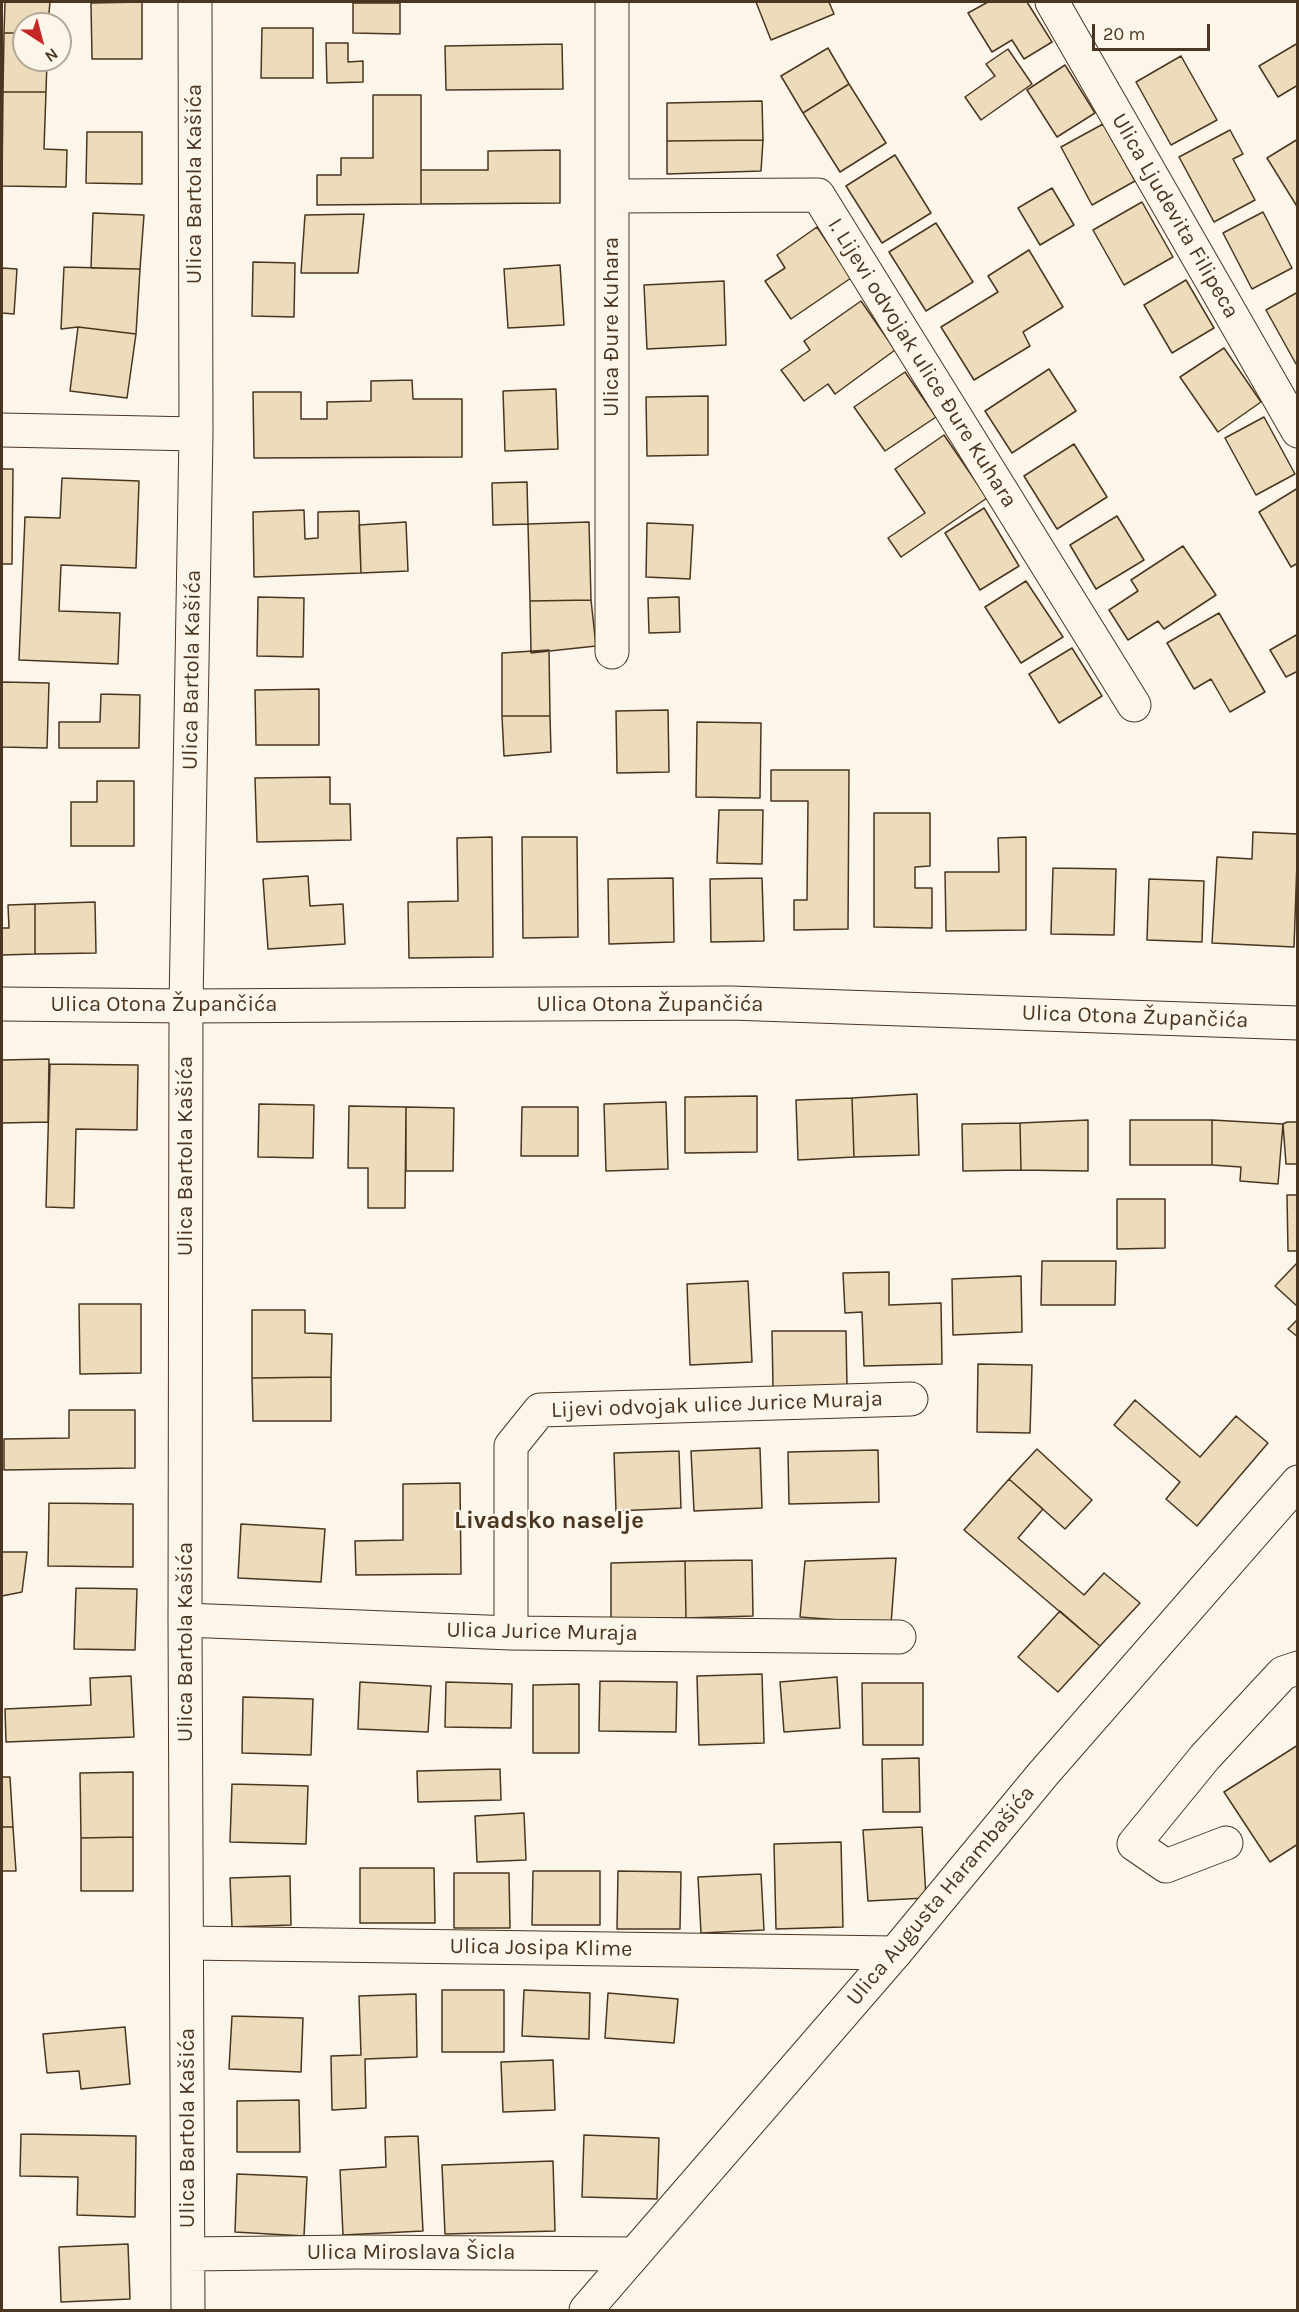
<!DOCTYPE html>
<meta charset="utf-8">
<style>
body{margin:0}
#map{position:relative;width:1299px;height:2312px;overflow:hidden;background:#fbf6e9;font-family:Karla,sans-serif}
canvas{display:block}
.frame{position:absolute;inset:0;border:3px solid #4a3520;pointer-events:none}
.north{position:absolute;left:12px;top:12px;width:60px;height:60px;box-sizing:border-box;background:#fbf6e9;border:2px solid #b4a999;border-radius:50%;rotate:144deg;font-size:16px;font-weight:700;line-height:24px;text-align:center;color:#4a3520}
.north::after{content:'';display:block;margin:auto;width:21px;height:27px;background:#c62828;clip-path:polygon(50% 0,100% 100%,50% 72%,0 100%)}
.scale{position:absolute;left:1092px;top:24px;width:118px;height:27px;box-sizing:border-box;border:3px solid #4a3520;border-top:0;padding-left:8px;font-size:18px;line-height:21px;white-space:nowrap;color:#4a3520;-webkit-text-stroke:4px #fbf6e9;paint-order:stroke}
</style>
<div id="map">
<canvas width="1299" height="2312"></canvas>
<div class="frame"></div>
<div class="north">N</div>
<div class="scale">20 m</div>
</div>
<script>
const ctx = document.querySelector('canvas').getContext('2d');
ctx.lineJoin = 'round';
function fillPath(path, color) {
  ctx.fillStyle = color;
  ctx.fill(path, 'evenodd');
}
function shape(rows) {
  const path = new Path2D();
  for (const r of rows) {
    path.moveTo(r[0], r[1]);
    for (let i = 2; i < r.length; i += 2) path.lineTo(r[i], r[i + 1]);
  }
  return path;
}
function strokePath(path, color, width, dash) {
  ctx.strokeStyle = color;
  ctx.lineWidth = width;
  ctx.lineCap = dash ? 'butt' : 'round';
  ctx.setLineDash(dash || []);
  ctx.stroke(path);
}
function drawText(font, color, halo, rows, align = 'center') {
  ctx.font = font + ' Karla,sans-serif';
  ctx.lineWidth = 4.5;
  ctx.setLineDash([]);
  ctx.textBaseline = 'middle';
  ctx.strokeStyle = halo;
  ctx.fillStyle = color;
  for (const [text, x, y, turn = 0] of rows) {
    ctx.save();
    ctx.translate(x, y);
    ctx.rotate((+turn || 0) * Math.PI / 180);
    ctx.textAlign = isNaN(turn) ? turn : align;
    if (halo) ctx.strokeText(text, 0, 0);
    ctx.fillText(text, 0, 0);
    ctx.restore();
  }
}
const building = shape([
 [5,2,50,2,48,24,24,24,24,33,4,33,5,2],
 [142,2,142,59,92,59,91,3,142,2],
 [756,2,829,2,834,14,771,40,756,2],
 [988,2,1027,2,1052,42,1024,59,1012,40,992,52,968,13,988,2],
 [353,3,400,3,400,34,353,33,353,3],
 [262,28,313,28,313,78,261,78,262,28],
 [4,33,24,33,24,60,47,60,46,92,3,92,4,33],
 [326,43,348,43,348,62,363,61,363,82,327,83,326,43],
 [1298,43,1298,85,1278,97,1259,66,1298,43],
 [562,44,563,89,446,90,445,46,562,44],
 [828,48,849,84,803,113,781,76,828,48],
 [1008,49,1032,84,981,120,965,97,995,76,986,64,1008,49],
 [1181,56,1217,120,1171,145,1136,82,1181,56],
 [1065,65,1095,113,1057,137,1027,90,1065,65],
 [849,84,886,143,840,172,803,113,849,84],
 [3,92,46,92,44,149,67,150,66,187,2,186,3,92],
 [373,95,421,95,421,204,317,205,317,175,341,175,341,158,373,158,373,95],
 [762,101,763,140,667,141,667,103,762,101],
 [1103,124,1135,181,1092,205,1061,147,1103,124],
 [1230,130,1243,154,1233,159,1255,200,1214,222,1179,157,1230,130],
 [87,132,142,132,142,184,86,183,87,132],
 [1298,139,1298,208,1267,158,1298,139],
 [763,140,761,171,667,174,667,141,763,140],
 [560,150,560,203,421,204,421,170,488,170,488,151,560,150],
 [895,155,931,213,882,243,846,186,895,155],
 [1052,188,1074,225,1040,245,1018,208,1052,188],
 [1142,202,1173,257,1124,285,1093,230,1142,202],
 [1263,212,1292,268,1252,289,1223,233,1263,212],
 [93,213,144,215,140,269,91,268,93,213],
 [364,214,358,273,301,273,305,215,364,214],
 [936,223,973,282,926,311,889,252,936,223],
 [817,227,851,278,791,319,765,281,785,268,777,255,817,227],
 [1029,250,1063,307,1023,332,1030,346,974,380,941,327,998,292,988,276,1029,250],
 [253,262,295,263,294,317,252,316,253,262],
 [560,265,564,325,508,328,504,269,560,265],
 [64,267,140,269,136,334,78,327,61,329,64,267],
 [2,268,17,269,14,314,2,313,2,268],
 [1186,280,1214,328,1172,353,1144,305,1186,280],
 [724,281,726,345,647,349,644,285,724,281],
 [1298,292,1298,363,1296,364,1266,310,1298,292],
 [861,301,895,350,835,394,828,384,804,401,781,370,810,350,804,341,861,301],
 [78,327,136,334,127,398,70,391,78,327],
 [1224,348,1261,402,1218,432,1180,377,1224,348],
 [1049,369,1076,411,1012,453,985,411,1049,369],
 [905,372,936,417,885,451,854,407,905,372],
 [412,380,413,399,462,399,462,457,254,458,253,392,301,392,301,419,327,419,327,402,371,401,371,381,412,380],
 [556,389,558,449,505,451,503,391,556,389],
 [708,396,708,455,647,456,646,397,708,396],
 [1264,417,1295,474,1256,495,1225,438,1264,417],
 [944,435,987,498,901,557,888,538,925,513,895,469,944,435],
 [1074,444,1107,497,1057,529,1024,476,1074,444],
 [2,469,13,469,12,564,2,564,2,469],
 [62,478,139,481,136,568,61,565,59,611,120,613,118,664,19,660,25,517,60,518,62,478],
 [527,482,528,524,493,525,492,483,527,482],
 [1298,488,1298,563,1291,567,1259,512,1298,488],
 [984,508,1019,566,980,590,945,533,984,508],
 [304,510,305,539,318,538,318,512,359,511,361,573,254,577,253,512,304,510],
 [1117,516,1144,560,1096,589,1070,545,1117,516],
 [406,522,408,571,361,573,359,525,406,522],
 [589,522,591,600,530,601,528,524,589,522],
 [647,523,693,525,690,579,646,577,647,523],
 [1183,546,1216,595,1164,629,1158,621,1128,640,1109,610,1138,591,1131,580,1183,546],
 [1026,581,1063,637,1021,663,985,607,1026,581],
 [258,597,304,598,303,657,257,656,258,597],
 [679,597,680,632,649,633,648,598,679,597],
 [591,600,596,646,531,653,530,601,591,600],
 [1219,613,1265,692,1230,712,1211,679,1194,689,1167,643,1219,613],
 [1298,634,1298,671,1286,677,1270,650,1298,634],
 [1072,648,1102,696,1059,723,1029,674,1072,648],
 [549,650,550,716,502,716,502,653,549,650],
 [2,682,49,683,47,748,2,747,2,682],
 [319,689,319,745,256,745,255,690,319,689],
 [101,694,140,695,139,748,59,748,59,722,100,722,101,694],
 [668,710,669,772,617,773,616,711,668,710],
 [502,716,550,716,551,752,504,756,502,716],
 [697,722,761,723,760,798,696,797,697,722],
 [771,770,849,770,848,929,794,930,794,900,807,900,808,801,771,801,771,770],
 [330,777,330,804,350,804,351,840,257,842,255,778,330,777],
 [97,781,134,781,134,846,71,846,71,802,97,802,97,781],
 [719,810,763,810,762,864,717,863,719,810],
 [874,813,930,813,930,866,915,867,915,888,932,888,932,928,874,927,874,813],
 [1253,832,1298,834,1294,947,1212,943,1217,857,1252,859,1253,832],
 [492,837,493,957,409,958,408,902,458,901,457,838,492,837],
 [522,837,577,837,578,937,523,938,522,837],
 [1026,837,1026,930,946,931,945,872,999,872,998,838,1026,837],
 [1053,868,1116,869,1114,935,1051,934,1053,868],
 [308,876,310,906,343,904,345,944,268,949,263,879,308,876],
 [673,878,674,942,609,944,608,879,673,878],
 [762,878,764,941,711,942,710,879,762,878],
 [1149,879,1204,881,1202,942,1147,940,1149,879],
 [95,902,96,953,35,954,35,904,95,902],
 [35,904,35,954,2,955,2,928,9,928,8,905,35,904],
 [49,1059,48,1122,2,1123,2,1060,49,1059],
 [50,1064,138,1065,137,1130,76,1129,74,1208,46,1207,50,1064],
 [917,1094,919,1155,854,1157,852,1098,917,1094],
 [757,1096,757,1152,685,1153,685,1097,757,1096],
 [852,1098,854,1157,798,1160,796,1100,852,1098],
 [666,1102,668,1169,606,1171,604,1104,666,1102],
 [259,1104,314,1105,313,1158,258,1157,259,1104],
 [349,1106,406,1107,405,1208,368,1208,368,1168,348,1168,349,1106],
 [406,1107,454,1108,453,1171,406,1171,406,1107],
 [522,1107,578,1107,578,1156,521,1156,522,1107],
 [1088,1120,1088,1171,1021,1170,1020,1123,1088,1120],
 [1130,1120,1212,1120,1212,1165,1130,1165,1130,1120],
 [1212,1120,1283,1124,1278,1184,1240,1181,1241,1167,1212,1165,1212,1120],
 [1287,1122,1298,1122,1298,1164,1286,1164,1283,1124,1287,1122],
 [1020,1123,1021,1170,963,1171,962,1124,1020,1123],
 [1287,1195,1298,1195,1298,1251,1288,1251,1287,1195],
 [1117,1199,1165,1199,1165,1248,1117,1249,1117,1199],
 [1042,1261,1116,1261,1115,1305,1041,1305,1042,1261],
 [1298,1262,1298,1307,1275,1286,1298,1262],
 [889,1272,889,1305,941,1303,942,1364,864,1366,862,1312,845,1313,843,1273,889,1272],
 [1021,1276,1022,1332,953,1335,952,1279,1021,1276],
 [748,1281,752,1362,690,1365,687,1284,748,1281],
 [79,1304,141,1304,141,1373,80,1374,79,1304],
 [252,1310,305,1310,305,1333,332,1334,331,1377,252,1378,252,1310],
 [1298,1319,1298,1337,1288,1329,1298,1319],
 [772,1331,846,1331,847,1387,773,1388,772,1331],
 [978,1364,1032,1365,1030,1433,977,1432,978,1364],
 [331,1377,331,1421,253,1421,252,1378,331,1377],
 [1135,1400,1200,1457,1236,1416,1268,1443,1197,1526,1166,1499,1180,1482,1114,1425,1135,1400],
 [69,1410,135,1410,135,1468,4,1470,4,1439,69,1438,69,1410],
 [760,1448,762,1508,694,1511,691,1451,760,1448],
 [1037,1449,1092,1500,1065,1529,1009,1479,1037,1449],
 [878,1450,879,1502,789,1504,788,1452,878,1450],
 [679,1451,681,1508,616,1511,614,1453,679,1451],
 [1009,1479,1043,1509,1018,1538,1084,1595,1104,1573,1140,1603,1100,1646,964,1530,1009,1479],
 [460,1483,461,1574,356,1575,355,1541,403,1540,403,1484,460,1483],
 [49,1503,133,1504,133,1567,48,1566,49,1503],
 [241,1524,325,1529,321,1582,238,1578,241,1524],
 [2,1552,27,1552,22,1592,2,1596,2,1552],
 [896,1558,891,1624,800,1617,805,1561,896,1558],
 [752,1560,753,1616,686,1618,685,1561,752,1560],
 [685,1561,686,1618,611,1618,611,1563,685,1561],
 [76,1588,137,1589,135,1650,74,1649,76,1588],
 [1060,1611,1100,1646,1058,1692,1018,1657,1060,1611],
 [762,1674,764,1743,699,1745,697,1676,762,1674],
 [131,1676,134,1737,6,1742,5,1709,91,1705,90,1678,131,1676],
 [837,1677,840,1728,784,1732,780,1682,837,1677],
 [600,1681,677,1682,676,1732,599,1731,600,1681],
 [360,1682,431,1686,428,1732,358,1729,360,1682],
 [446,1682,512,1684,511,1728,445,1727,446,1682],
 [862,1683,923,1683,923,1745,863,1745,862,1683],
 [579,1684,579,1753,533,1753,533,1685,579,1684],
 [243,1697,313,1699,311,1755,242,1753,243,1697],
 [1298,1745,1298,1844,1270,1862,1224,1792,1298,1745],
 [919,1758,920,1812,883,1812,882,1759,919,1758],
 [500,1769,501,1800,418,1802,417,1771,500,1769],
 [133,1772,133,1837,81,1838,80,1773,133,1772],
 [2,1777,10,1777,13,1827,2,1827,2,1777],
 [232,1784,308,1786,306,1844,230,1842,232,1784],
 [524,1813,526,1860,477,1862,475,1816,524,1813],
 [2,1827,13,1827,16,1871,2,1871,2,1827],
 [922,1827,926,1898,868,1901,863,1830,922,1827],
 [133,1837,133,1891,81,1891,81,1838,133,1837],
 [841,1842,843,1927,776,1929,774,1844,841,1842],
 [360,1868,434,1868,435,1923,360,1923,360,1868],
 [533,1871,600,1871,600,1925,532,1925,533,1871],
 [618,1871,681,1872,680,1929,617,1929,618,1871],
 [454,1873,509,1873,510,1928,454,1928,454,1873],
 [761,1874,764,1930,701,1933,698,1877,761,1874],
 [290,1876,291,1925,232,1927,230,1878,290,1876],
 [442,1990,504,1990,504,2052,442,2052,442,1990],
 [524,1990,590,1993,589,2039,522,2036,524,1990],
 [608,1993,678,1999,674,2043,605,2038,608,1993],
 [416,1994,417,2057,365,2059,366,2108,332,2110,331,2056,361,2055,359,1996,416,1994],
 [232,2016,303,2018,301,2072,229,2069,232,2016],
 [125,2027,130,2084,81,2089,79,2071,47,2073,43,2034,125,2027],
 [553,2060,555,2110,503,2112,501,2062,553,2060],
 [299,2100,300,2152,237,2152,237,2101,299,2100],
 [21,2134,136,2136,135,2217,77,2215,78,2177,20,2176,21,2134],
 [584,2135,659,2138,657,2199,582,2197,584,2135],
 [418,2136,423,2231,343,2235,340,2170,386,2167,385,2137,418,2136],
 [553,2161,555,2231,445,2234,442,2165,553,2161],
 [237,2174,307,2177,304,2236,235,2232,237,2174],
 [128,2244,130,2299,61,2302,59,2247,128,2244]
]);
const minor = shape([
 [1052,2,1298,431],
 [613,196,818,195,1134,705],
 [2,430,196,434],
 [612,652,612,2],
 [185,1620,511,1633,899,1637],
 [511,1633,511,1446,540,1410,911,1399],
 [1226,1843,1166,1866,1134,1844,1205,1757,1283,1673,1298,1668],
 [187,1943,895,1953],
 [188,2254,357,2252,634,2254],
 [188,2310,185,1620,186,1006,196,434,195,2]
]);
const tertiary = shape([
 [2,1004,186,1006,731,1003,1298,1023],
 [586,2310,895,1953,1043,1774,1298,1482]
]);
const streetNames = [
 ["Ulica Bartola Kašića",195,184,-90],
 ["Ulica Ljudevita Filipeca",1175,216,60],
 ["Ulica Đure Kuhara",612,327,-90],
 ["I. Lijevi odvojak ulice Đure Kuhara",922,363,58],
 ["Ulica Bartola Kašića",192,670,-89],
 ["Ulica Otona Župančića",164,1005],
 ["Ulica Otona Župančića",650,1005],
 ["Ulica Otona Župančića",1135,1017,2],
 ["Ulica Bartola Kašića",186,1156,-90],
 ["Lijevi odvojak ulice Jurice Muraja",717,1405,-2],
 ["Ulica Jurice Muraja",542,1632,1],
 ["Ulica Bartola Kašića",186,1642,-90],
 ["Ulica Augusta Harambašića",941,1896,-50],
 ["Ulica Josipa Klime",541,1948,1],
 ["Ulica Bartola Kašića",188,2128,-90],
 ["Ulica Miroslava Šicla",411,2253]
];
const neighbourhoodNames = [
 ["Livadsko naselje",549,1521]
];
fillPath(building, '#ecdcbc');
strokePath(building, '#4a3520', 1.5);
strokePath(minor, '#4a3520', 35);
strokePath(tertiary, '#4a3520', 35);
strokePath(minor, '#fbf6e9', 33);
strokePath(tertiary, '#fbf6e9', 33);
drawText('22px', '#4a3520', '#fbf6e9', streetNames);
drawText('bold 24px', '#4a3520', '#fbf6e9', neighbourhoodNames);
</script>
